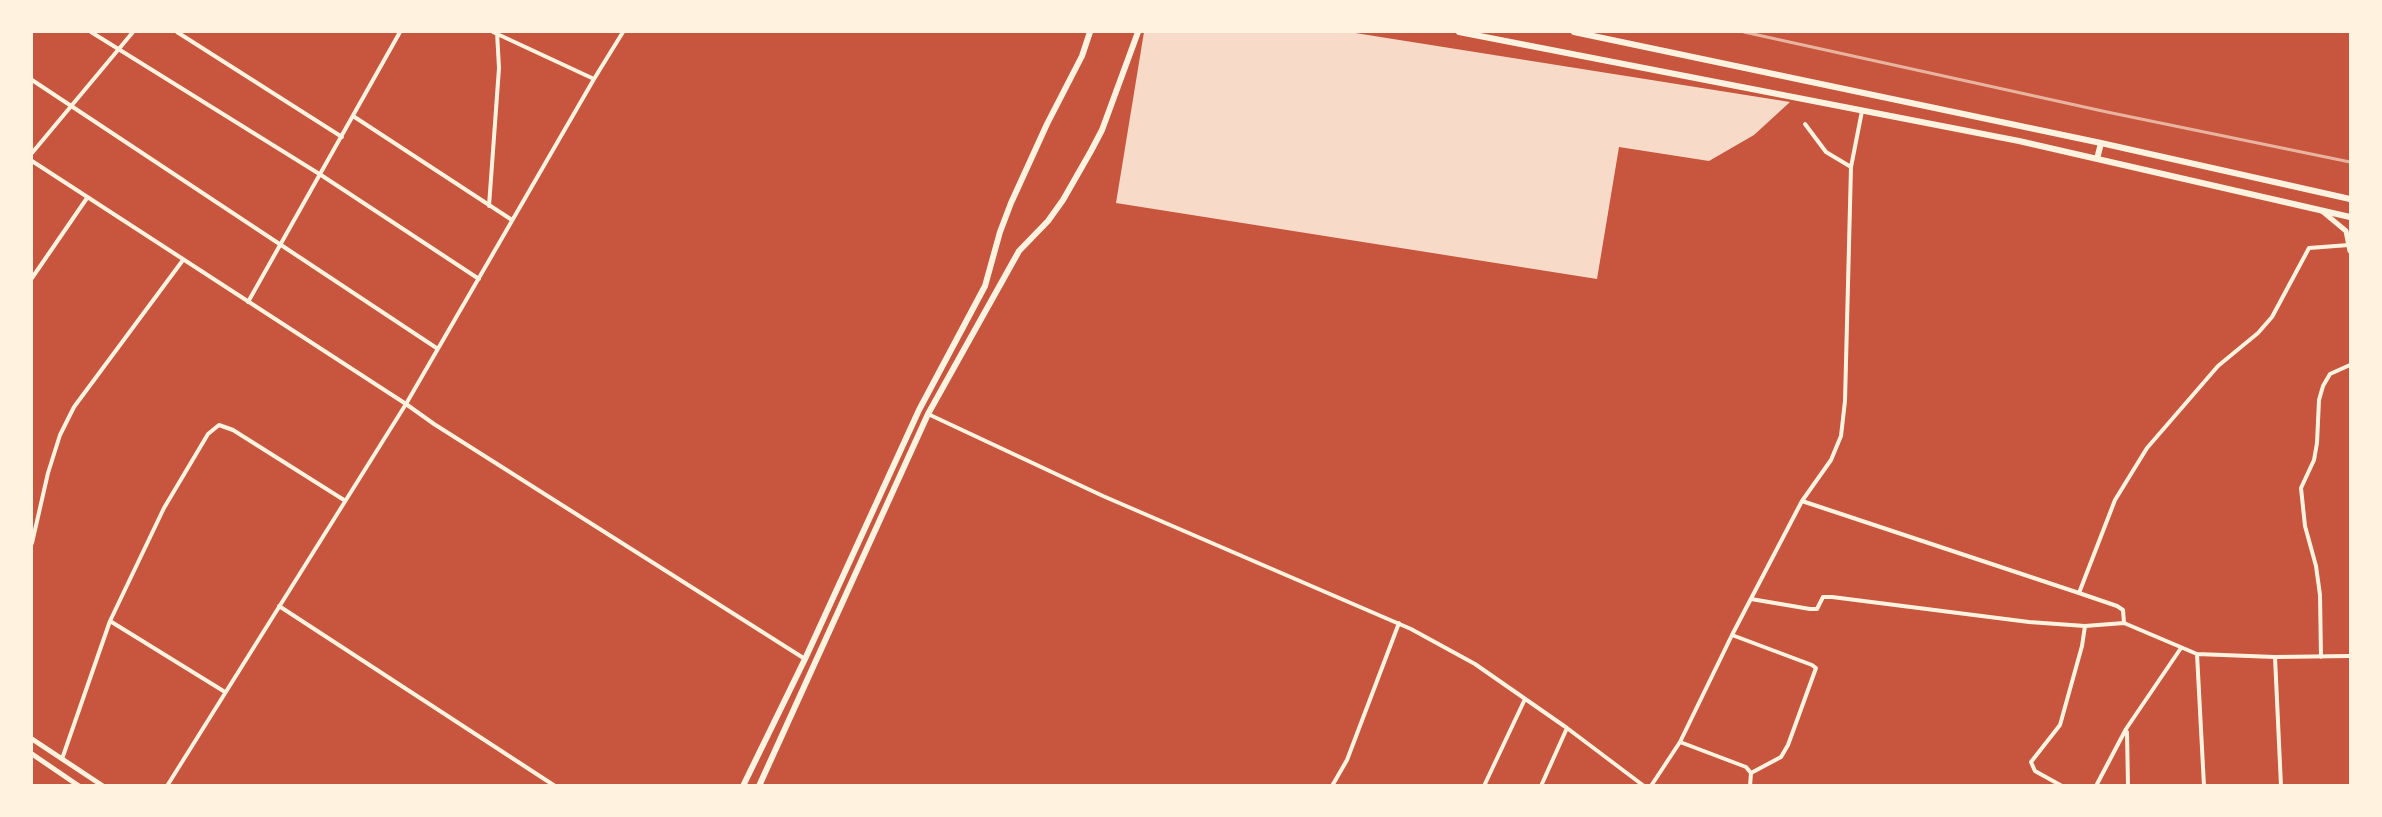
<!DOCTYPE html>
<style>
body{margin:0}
#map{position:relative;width:2382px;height:817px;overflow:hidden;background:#c8553d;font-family:Ubuntu,sans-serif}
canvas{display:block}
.frame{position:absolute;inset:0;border:33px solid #fff3e0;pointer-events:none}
</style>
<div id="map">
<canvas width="2382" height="817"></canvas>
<div class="frame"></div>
</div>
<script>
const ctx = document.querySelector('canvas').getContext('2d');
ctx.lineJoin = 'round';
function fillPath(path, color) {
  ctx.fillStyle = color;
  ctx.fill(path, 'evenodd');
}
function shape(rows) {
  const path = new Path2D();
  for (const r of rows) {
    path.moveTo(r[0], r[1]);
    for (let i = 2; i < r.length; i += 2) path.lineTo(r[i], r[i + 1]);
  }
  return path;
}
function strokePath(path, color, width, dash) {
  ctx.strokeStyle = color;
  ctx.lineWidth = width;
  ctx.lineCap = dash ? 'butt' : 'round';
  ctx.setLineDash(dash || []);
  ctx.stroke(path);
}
const building = shape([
 [1144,32,1349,32,1790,102,1754,135,1709,161,1619,147,1597,279,1116,203]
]);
const minor = shape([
 [91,32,321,175,479,279],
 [177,32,342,137],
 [493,32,594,79],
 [32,80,438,349],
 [353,116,512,220],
 [1805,124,1826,152,1851,167],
 [32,153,133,32],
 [32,161,406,404,434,424,805,659],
 [489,206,499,68,497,32],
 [32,278,87,198],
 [248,302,400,32],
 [928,414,1103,496,1411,629,1475,664,1567,728,1644,786],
 [1802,501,2079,593,2115,500,2147,448,2218,366,2258,333,2272,317,2309,248,2349,245],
 [32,543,48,473,60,435,74,407,183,260],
 [2079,593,2117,606,2123,610,2124,623],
 [1751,599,1810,609,1817,609,1823,597,1832,597,2029,622,2085,626,2124,623,2197,654,2275,657,2350,656],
 [279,606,555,786],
 [110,621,225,692],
 [1732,635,1812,665,1816,668,1788,745,1781,757,1751,773],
 [2197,654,2204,786],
 [2275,657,2281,786],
 [2321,657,2320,595,2316,566,2305,526,2301,488,2314,460,2317,443,2319,400,2323,386,2330,374,2350,365],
 [2127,732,2128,786],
 [1680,742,1746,767,1751,773,1750,786],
 [62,759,110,621,164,508,208,434,219,425,233,430,344,500],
 [167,786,406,404,594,79,623,32],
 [1332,786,1347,760,1399,623],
 [1484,786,1525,699],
 [1541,786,1567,728],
 [1651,786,1680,742,1732,635,1802,501,1831,460,1841,436,1845,401,1851,167,1862,111],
 [2062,786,2035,771,2031,762,2060,725,2082,646,2085,626],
 [2096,786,2126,729,2181,648]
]);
const tertiary = shape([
 [2322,211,2346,231,2350,251],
 [32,739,103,786],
 [32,754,79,786]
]);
const primary = shape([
 [1459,32,2019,141,2350,217],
 [1574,32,2101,143,2350,199],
 [2097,159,2101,143],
 [743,786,805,659,919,410,985,286,1000,232,1011,203,1047,124,1082,56,1090,32],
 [759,786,928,414,1019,251,1048,221,1063,200,1091,151,1102,130,1138,32]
]);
const rail = shape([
 [1744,32,2107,112,2350,162]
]);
fillPath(building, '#f7dbc8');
strokePath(minor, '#fff3e0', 4);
strokePath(tertiary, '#fff3e0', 5);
strokePath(primary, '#fff3e0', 6);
strokePath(rail, '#e9b49f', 3);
</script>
